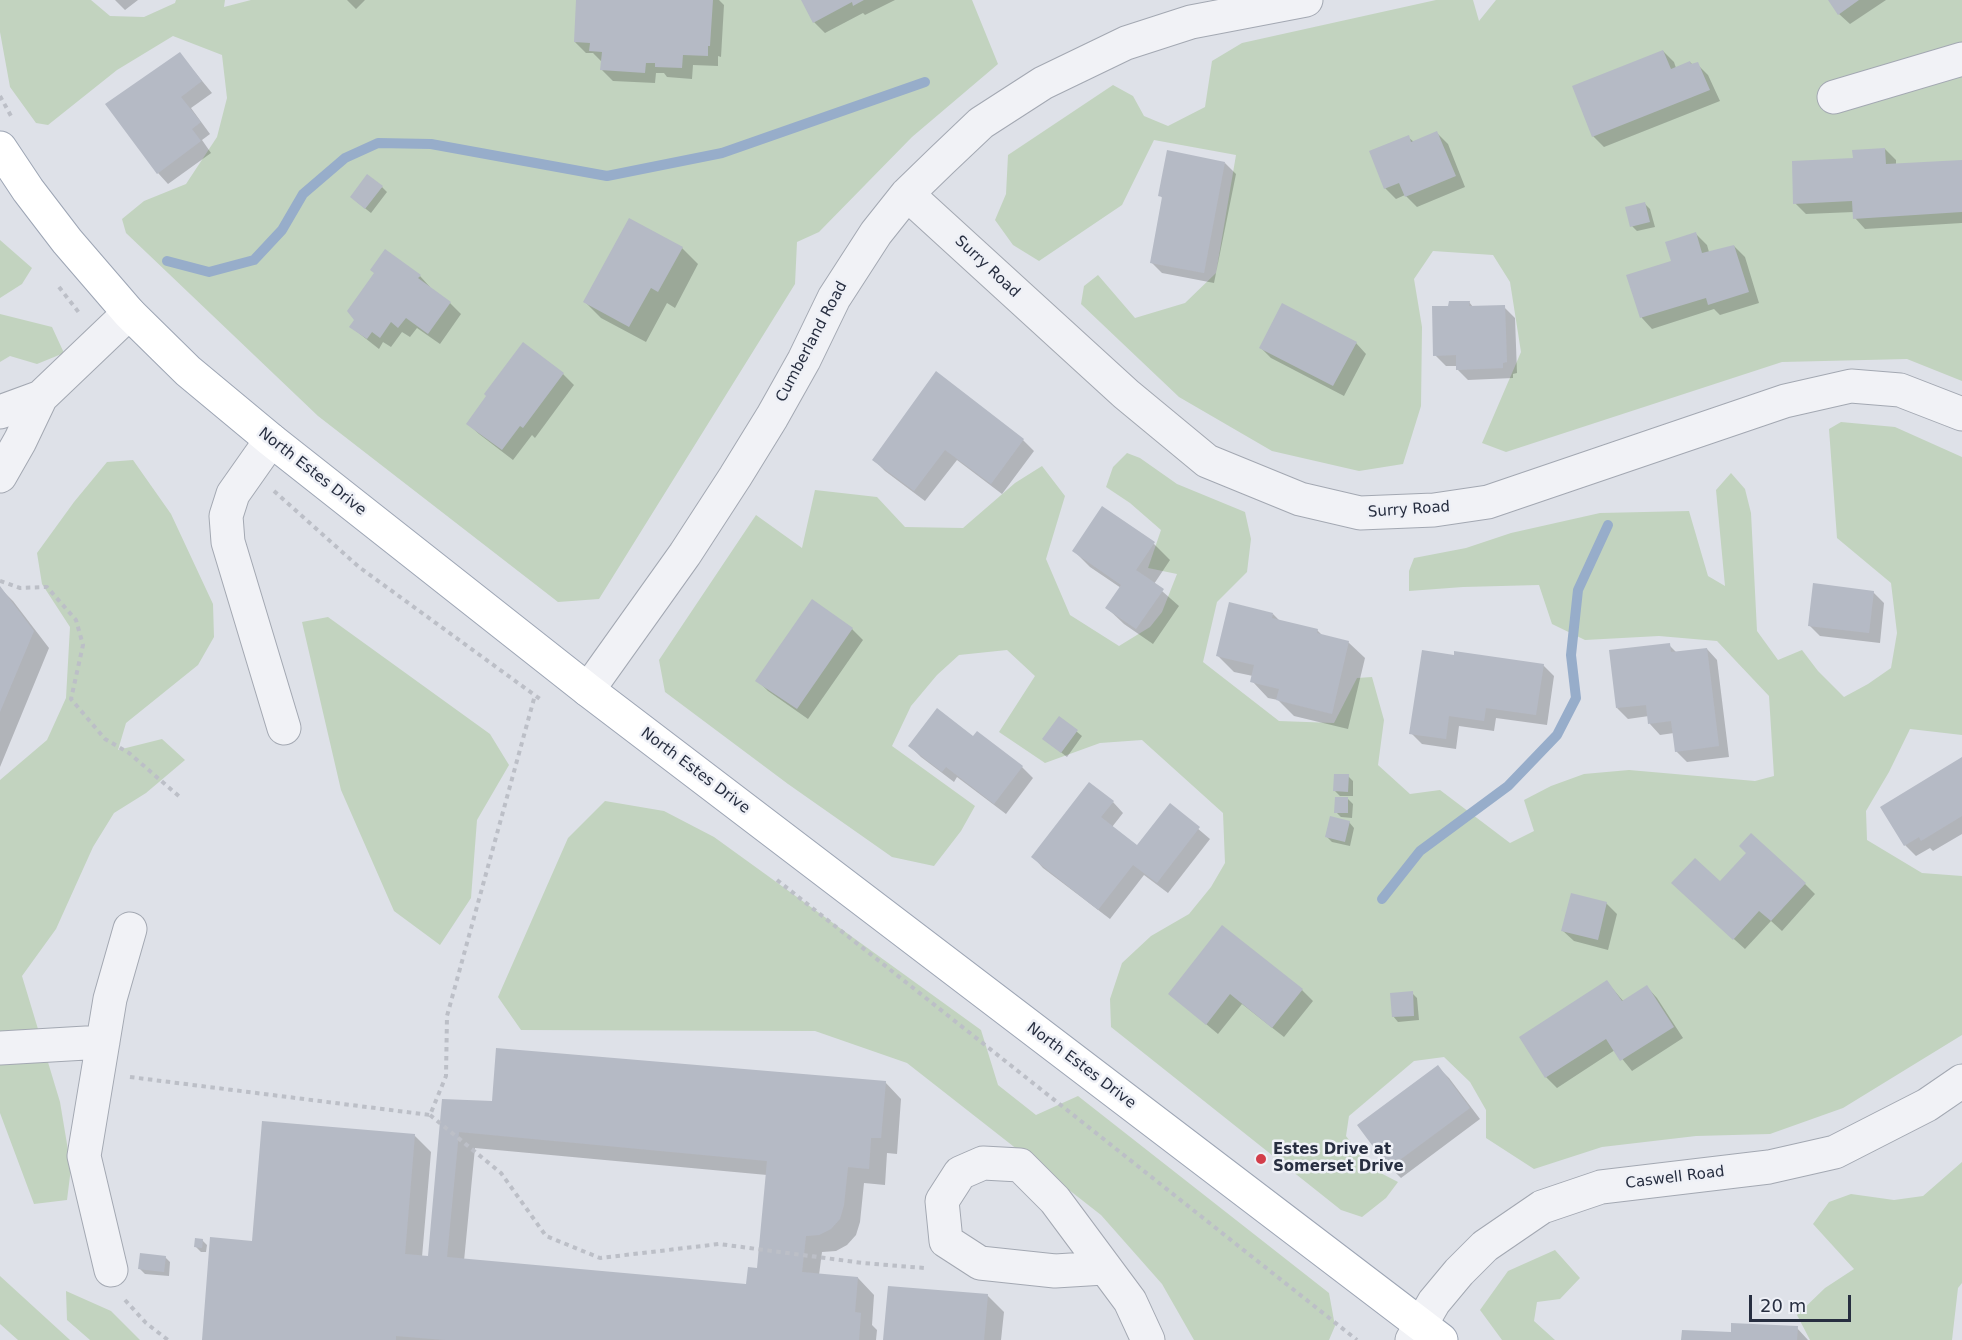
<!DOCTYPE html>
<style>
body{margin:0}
#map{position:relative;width:1962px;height:1340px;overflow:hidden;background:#dee1e8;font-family:"DejaVu Sans",sans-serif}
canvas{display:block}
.scale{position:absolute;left:1749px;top:1295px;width:102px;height:27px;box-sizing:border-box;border:3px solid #272e40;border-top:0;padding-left:8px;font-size:18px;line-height:21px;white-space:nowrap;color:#272e40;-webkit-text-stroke:4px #eef0f6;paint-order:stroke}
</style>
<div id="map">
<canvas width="1962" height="1340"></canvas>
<div class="scale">20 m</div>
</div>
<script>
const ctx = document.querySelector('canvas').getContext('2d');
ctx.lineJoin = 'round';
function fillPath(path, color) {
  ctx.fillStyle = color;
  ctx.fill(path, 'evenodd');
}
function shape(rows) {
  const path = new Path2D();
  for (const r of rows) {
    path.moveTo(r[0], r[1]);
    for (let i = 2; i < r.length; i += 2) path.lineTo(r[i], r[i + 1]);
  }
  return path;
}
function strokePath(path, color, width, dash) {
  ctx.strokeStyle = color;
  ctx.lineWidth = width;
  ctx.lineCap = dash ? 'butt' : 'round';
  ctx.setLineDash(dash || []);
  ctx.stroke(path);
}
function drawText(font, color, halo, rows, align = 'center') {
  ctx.font = font + ' "DejaVu Sans",sans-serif';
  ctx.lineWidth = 5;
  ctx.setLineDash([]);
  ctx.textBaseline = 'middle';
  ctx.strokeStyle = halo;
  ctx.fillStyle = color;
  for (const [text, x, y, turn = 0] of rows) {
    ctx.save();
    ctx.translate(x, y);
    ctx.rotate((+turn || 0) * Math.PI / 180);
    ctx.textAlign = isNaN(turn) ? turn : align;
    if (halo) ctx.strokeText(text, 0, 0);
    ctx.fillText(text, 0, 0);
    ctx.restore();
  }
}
const green = shape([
 [0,0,91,0,110,16,144,17,175,3,176,0,225,0,224,7,251,0,972,0,998,64,912,137,819,232,797,242,795,284,599,599,558,602,318,416,126,233,122,219,144,201,186,184,217,137,227,98,222,55,173,36,117,70,48,125,36,123,10,87,0,32],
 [1436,0,1473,0,1479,21,1496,0,1962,0,1962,381,1907,359,1782,362,1506,452,1482,443,1521,352,1510,282,1493,255,1433,251,1414,279,1422,327,1421,406,1403,464,1359,471,1272,451,1179,397,1081,304,1084,286,1098,275,1135,318,1185,303,1216,273,1236,155,1154,140,1122,205,1039,261,1013,245,995,220,1006,194,1008,155,1113,85,1133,96,1144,116,1168,126,1205,107,1212,61,1242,43],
 [0,240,32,268,22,284,0,298],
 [0,314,52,327,64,353,37,364,10,356,0,362],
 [1841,422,1895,427,1962,457,1962,735,1910,729,1889,772,1866,811,1867,840,1922,873,1962,876,1962,1035,1843,1108,1770,1134,1696,1136,1602,1147,1534,1169,1486,1138,1486,1110,1470,1082,1444,1057,1414,1061,1349,1116,1346,1136,1369,1167,1398,1182,1386,1198,1362,1217,1341,1210,1111,1027,1110,999,1122,963,1151,936,1189,914,1211,887,1225,863,1223,813,1142,740,1100,743,1045,763,999,732,1035,676,1007,650,959,655,937,675,911,706,892,746,975,806,961,831,934,866,892,857,788,784,665,692,659,660,756,515,802,548,815,490,877,497,905,527,963,528,1015,483,1042,466,1065,496,1046,559,1070,615,1119,646,1150,627,1162,612,1177,574,1148,568,1161,530,1130,503,1106,487,1113,467,1127,453,1140,458,1177,484,1245,512,1251,539,1247,572,1217,602,1203,662,1279,721,1334,723,1357,678,1372,677,1384,720,1378,765,1410,794,1440,790,1510,843,1534,831,1524,800,1551,786,1584,774,1629,770,1755,781,1774,776,1769,696,1717,641,1659,636,1585,640,1552,624,1539,585,1463,587,1409,591,1409,571,1414,558,1466,548,1511,533,1600,513,1689,511,1708,576,1725,586,1716,490,1731,473,1745,489,1751,513,1757,631,1778,660,1802,650,1818,671,1844,697,1868,684,1891,668,1897,633,1891,583,1837,538,1829,429],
 [133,460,171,514,213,604,214,637,198,665,126,723,118,750,162,739,185,760,146,793,114,813,93,847,56,929,22,976,60,1102,71,1168,67,1200,34,1204,0,1113,0,780,47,740,66,698,70,627,42,584,37,553,74,502,107,462],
 [328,617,490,734,509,765,477,820,471,898,440,945,394,911,341,790,302,622],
 [605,801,664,811,714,837,981,1030,998,1085,1036,1115,1078,1096,1329,1293,1335,1326,1329,1340,1194,1340,1162,1284,1101,1215,907,1063,815,1031,521,1030,498,997,568,838],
 [1962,1162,1962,1283,1958,1288,1952,1340,1810,1340,1797,1315,1825,1288,1854,1269,1813,1224,1829,1202,1851,1194,1894,1200,1923,1196],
 [1555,1250,1580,1278,1560,1299,1537,1302,1534,1321,1555,1340,1502,1340,1480,1310,1508,1271],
 [0,1276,70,1340,18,1340,0,1324],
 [66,1291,111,1311,140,1340,90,1340,67,1320]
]);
const shadow = shape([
 [115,0,138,0,125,10],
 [347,0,365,0,356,9],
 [578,0,719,0,724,5,721,57,718,56,718,66,693,65,692,79,667,77,664,73,656,73,655,83,613,81,602,70,602,62,593,53,586,53,575,42],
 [803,0,895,0,865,15,863,13,825,33,814,22],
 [1830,0,1886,0,1850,24,1839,14],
 [1663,51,1674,62,1676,68,1690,62,1693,65,1697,64,1708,75,1720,101,1604,147,1593,136],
 [180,54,212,93,191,108,210,134,202,140,211,153,168,184,158,173],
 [1437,133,1448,144,1465,187,1417,207,1405,195,1396,199,1385,188,1408,137,1414,142],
 [1885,149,1896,160,1896,165,1962,161,1962,223,1865,229,1855,218,1854,212,1806,214,1795,203,1854,159],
 [1225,163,1236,174,1214,283,1162,273,1151,262,1163,199,1160,195],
 [382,187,387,192,371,213,357,202],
 [1645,204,1650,209,1655,227,1637,231,1632,226],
 [1696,234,1707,245,1709,252,1734,246,1745,257,1759,303,1720,315,1714,309,1652,329,1642,318,1628,276,1673,262],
 [682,248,698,264,675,308,667,303,646,342,601,318,585,302],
 [420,276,430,287,429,288,450,303,461,314,440,344,417,328,410,337,402,332,391,347,383,342,379,349,351,327],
 [1469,302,1474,308,1504,307,1515,318,1517,373,1513,374,1513,378,1468,380,1457,369,1457,366,1446,366,1435,355,1450,307],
 [1356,343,1366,354,1344,396,1271,358,1260,347],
 [523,345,563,374,574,385,535,438,532,435,513,460,479,434,468,424],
 [936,374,1023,440,1034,451,1002,494,957,460,925,501,885,471,874,460],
 [1154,544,1170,560,1154,584,1179,606,1153,644,1124,624,1107,608,1121,588,1090,567,1074,551],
 [0,588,13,601,49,648,0,767],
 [1873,592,1884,603,1880,643,1820,636,1809,625],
 [1273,614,1280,621,1317,630,1323,636,1348,642,1365,658,1348,729,1294,716,1278,700,1268,698,1252,681,1253,676,1234,672,1218,656],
 [852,629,863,640,808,719,768,691,757,680],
 [1669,645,1677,653,1707,649,1717,660,1729,757,1687,762,1676,751,1674,733,1660,735,1650,724,1649,716,1628,719,1617,708],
 [1543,665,1554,676,1547,725,1496,718,1494,731,1459,726,1456,749,1422,744,1411,733],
 [1060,718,1082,736,1067,757,1049,743],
 [977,733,1022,767,1033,778,1006,814,957,777,954,782,921,757,910,746,973,738],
 [1962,759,1962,834,1933,851,1930,848,1916,856,1905,845],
 [1348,776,1353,781,1353,796,1340,796,1335,791],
 [1348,799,1353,804,1352,818,1341,817,1336,812],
 [1113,802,1123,813,1112,827,1138,847,1170,805,1210,839,1168,893,1144,875,1110,919,1043,868,1033,857],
 [1349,822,1354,828,1350,846,1332,842,1327,837],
 [1805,884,1815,894,1782,931,1771,921,1745,949,1684,894],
 [1606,903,1617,914,1608,950,1574,941,1563,931],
 [1607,982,1624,1002,1647,987,1657,998,1683,1038,1632,1071,1615,1050,1557,1088,1546,1077],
 [1302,990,1313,1001,1284,1037,1242,1004,1218,1034,1170,994],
 [1412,993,1417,998,1419,1020,1398,1022,1393,1016],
 [1438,1067,1449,1078,1480,1119,1401,1178,1390,1167,1359,1125],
 [885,1082,901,1099,897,1154,887,1153,885,1185,864,1183,860,1222,856,1235,847,1245,836,1251,822,1252,819,1275,858,1278,874,1295,872,1325,877,1330,876,1340,204,1340,254,1243,414,1135,431,1152,422,1257,429,1258,443,1100,493,1102],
 [475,1148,767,1175,759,1270,747,1286,464,1261],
 [202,1240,207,1245,206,1252,201,1252,196,1247],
 [165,1257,170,1262,169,1276,145,1274,140,1269],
 [987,1295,1004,1312,1001,1340,885,1340],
 [1797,1328,1808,1340,1683,1340]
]);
const stream = shape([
 [167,261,209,272,254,260,282,230,303,194,345,158,378,143,431,144,607,176,722,153,925,82],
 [1382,899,1420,851,1508,786,1557,735,1576,698,1571,655,1578,590,1608,525]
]);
const building = shape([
 [576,0,713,0,710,46,708,46,708,56,683,55,682,68,655,67,655,63,646,63,645,73,600,70,602,52,589,51,590,43,574,42],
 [801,0,864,0,853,6,852,2,813,23],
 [1828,0,1859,0,1838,15],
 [1663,50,1671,69,1690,61,1691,64,1698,62,1710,90,1592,137,1572,86],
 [180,52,202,81,181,97,201,122,192,129,201,141,157,174,105,104],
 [1437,131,1456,176,1405,197,1399,183,1384,189,1369,151,1409,135,1411,142],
 [1885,148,1886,164,1962,160,1962,212,1853,219,1852,201,1793,204,1792,161,1853,158,1852,150],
 [1167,150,1225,162,1204,273,1150,263,1162,197,1158,196],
 [367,174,383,186,365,209,350,197],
 [1645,202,1650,222,1630,227,1625,207],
 [629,218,683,247,658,292,651,288,629,327,583,302],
 [1696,232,1702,253,1734,245,1749,292,1708,305,1706,298,1640,318,1626,275,1671,261,1665,242],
 [385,249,421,275,418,278,451,302,428,334,406,318,398,328,391,322,380,338,372,332,367,339,349,327,354,320,347,311,374,273,370,270],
 [1449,301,1470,301,1469,306,1505,305,1507,362,1503,363,1503,368,1456,370,1456,355,1433,356,1432,306,1448,306],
 [1282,303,1357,342,1333,386,1259,348],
 [523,342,564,373,523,428,520,426,502,450,466,424,486,396,484,394],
 [936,371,1024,439,991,484,945,450,914,491,872,460],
 [1102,506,1155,542,1136,570,1164,589,1136,629,1105,608,1121,585,1072,551],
 [1813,583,1874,591,1869,633,1808,626],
 [0,586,34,631,0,712],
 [812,599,853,628,797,709,755,681],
 [1229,602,1273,613,1272,618,1318,629,1317,633,1349,641,1332,714,1276,700,1279,689,1250,682,1254,665,1216,656],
 [1670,643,1671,652,1707,648,1719,746,1675,752,1671,721,1648,724,1646,705,1616,708,1609,650],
 [1422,650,1454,655,1454,651,1544,664,1536,715,1486,708,1484,721,1449,716,1446,739,1409,734],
 [937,708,973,736,977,731,1023,766,994,804,946,767,942,772,908,746],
 [1059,716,1078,730,1061,753,1042,739],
 [1962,757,1962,816,1921,841,1919,837,1904,846,1880,807],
 [1334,774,1349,774,1348,792,1333,791],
 [1089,782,1114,801,1101,817,1137,845,1170,803,1200,827,1157,883,1133,865,1098,910,1031,857],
 [1335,797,1348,797,1348,813,1334,813],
 [1330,816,1350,821,1345,842,1325,837],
 [1751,833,1806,883,1771,921,1759,911,1733,940,1671,883,1695,858,1720,881,1746,853,1739,846],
 [1571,893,1607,902,1598,940,1561,931],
 [1222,925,1303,989,1272,1028,1230,994,1206,1025,1168,994],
 [1607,980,1622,1001,1647,985,1674,1027,1620,1061,1606,1039,1545,1078,1519,1037],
 [1413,991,1414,1016,1392,1017,1390,993],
 [496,1048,886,1081,881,1138,871,1138,869,1169,848,1167,844,1205,840,1219,831,1229,819,1235,806,1236,802,1272,858,1277,855,1312,861,1313,859,1340,445,1340,396,1336,396,1340,202,1340,210,1237,252,1241,262,1121,415,1134,405,1254,428,1256,442,1099,492,1101],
 [459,1132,767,1161,757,1268,748,1267,746,1284,447,1257],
 [1438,1065,1470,1108,1389,1168,1357,1125],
 [195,1238,203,1239,202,1248,194,1247],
 [140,1253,166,1256,164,1272,138,1269],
 [888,1286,988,1294,984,1340,883,1340],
 [1731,1323,1798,1326,1797,1340,1681,1340,1682,1330,1731,1332]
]);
const path = shape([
 [0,96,11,116],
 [59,287,80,314],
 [274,491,359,567,540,699],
 [0,581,20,588,47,587,76,620,83,645,71,699,105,739,129,753,181,798],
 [777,880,1357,1340],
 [130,1077,430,1115,446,1076,447,1016,535,695],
 [430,1115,501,1173,546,1236,600,1258,719,1244,863,1263,924,1268],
 [125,1300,146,1323,168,1340]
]);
const minor = shape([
 [1834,97,1962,59],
 [907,194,1126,394,1207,461,1300,499,1360,513,1434,510,1488,502,1785,401,1851,386,1900,390,1962,414],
 [0,412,41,397,129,313],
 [271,440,233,494,226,516,228,542,284,728],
 [0,476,20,441,41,397],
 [588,690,685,554,735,477,772,417,804,360,834,298,876,233,907,194,941,161,981,123,1043,83,1126,43,1191,22,1306,0],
 [0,1048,103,1042],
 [1104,1268,1055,1271,980,1263,946,1241,942,1201,960,1173,983,1163,1020,1165,1055,1200,1130,1301,1148,1340],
 [111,1270,84,1156,110,999,130,929],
 [1412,1340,1434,1302,1459,1272,1485,1246,1542,1207,1601,1187,1769,1167,1835,1152,1927,1105,1962,1081]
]);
const major = shape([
 [0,148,28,190,67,241,129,313,188,371,271,440,588,690,1441,1340]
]);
const markers = [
 [1261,1159,6,"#d33d4a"]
];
const streetNames = [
 ["Surry Road",987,267,43],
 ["Cumberland Road",812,342,-62],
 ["North Estes Drive",312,472,38],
 ["Surry Road",1409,510,-4],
 ["North Estes Drive",695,771,37],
 ["North Estes Drive",1081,1066,37],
 ["Caswell Road",1675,1178,-7]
];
const poiNames = [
 ["Estes Drive at",1273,1150],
 ["Somerset Drive",1273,1167]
];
fillPath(green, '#c2d3bf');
fillPath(shadow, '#0003');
strokePath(stream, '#97adca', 10);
fillPath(building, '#b5bac5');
strokePath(minor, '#a3a8b2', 35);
strokePath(major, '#9da5b4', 35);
strokePath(path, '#bcbfc7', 4, [4.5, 4.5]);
strokePath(minor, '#f1f2f6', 33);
strokePath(major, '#fff', 33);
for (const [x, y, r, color] of markers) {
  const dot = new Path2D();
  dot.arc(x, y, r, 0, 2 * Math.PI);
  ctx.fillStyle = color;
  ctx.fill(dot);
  strokePath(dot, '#eef0f6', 2);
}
drawText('15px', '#272e40', '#eef0f6', streetNames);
drawText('bold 15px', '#272e40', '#eef0f6', poiNames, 'left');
</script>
